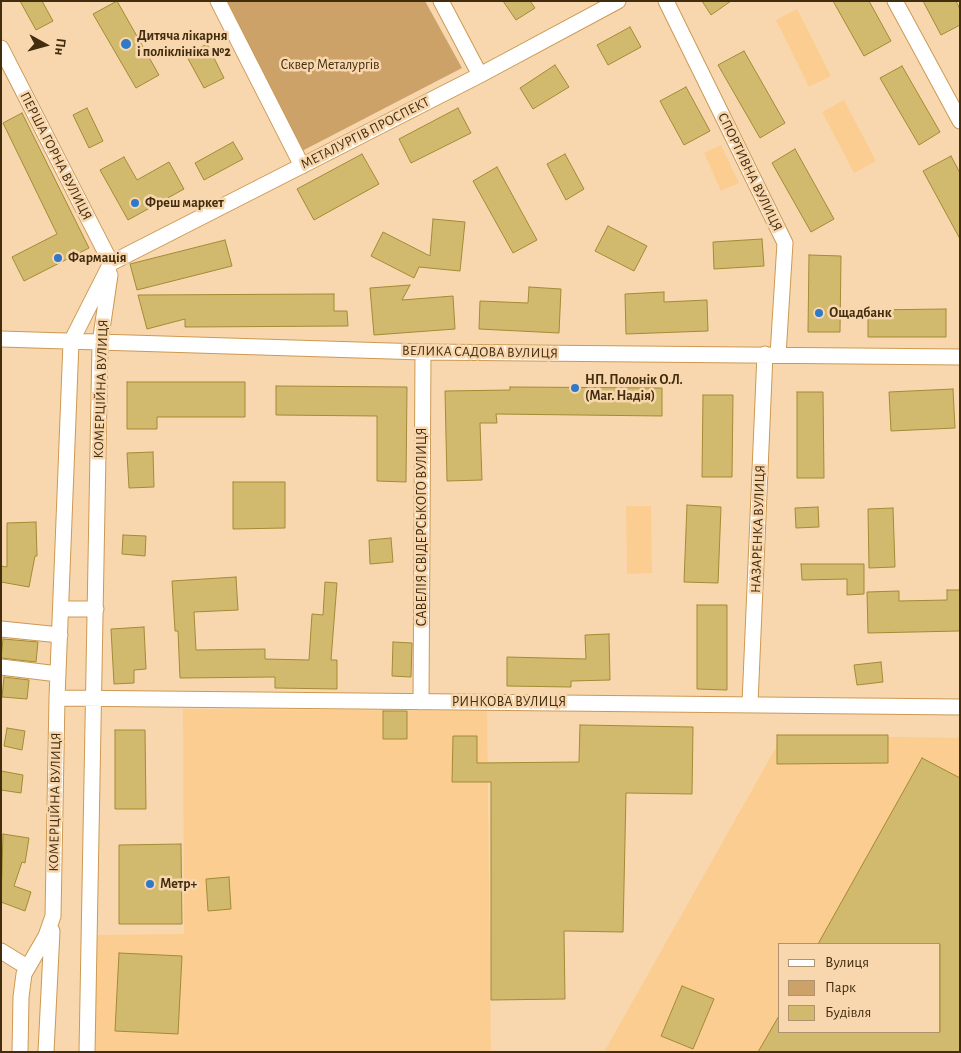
<!DOCTYPE html>
<meta charset="utf-8">
<style>
body{margin:0}
#map{position:relative;width:961px;height:1053px;overflow:hidden;background:#f8d7ae;font-family:"Alegreya Sans",sans-serif}
canvas{display:block}
.frame{position:absolute;inset:0;border:2px solid #422d0f;pointer-events:none}
.legend{position:absolute;left:778px;top:943px;width:162px;height:90px;box-sizing:border-box;background:#f8d7ae;border:1px solid #af936e;margin:0;padding:6px 9px;list-style:none;font-size:15px;color:#422d0f}
.legend li{display:flex;align-items:center;gap:10px;height:25px}
.legend b{width:25px;border:1px solid #af936e}
.north{position:absolute;left:20px;top:20px;width:50px;height:50px;-webkit-text-stroke:4px #f8d7ae;paint-order:stroke;rotate:97deg;font-size:14px;font-weight:700;line-height:20px;text-align:center;color:#422d0f}
.north::after{content:'';display:block;margin:auto;width:18px;height:22px;background:#422d0f;clip-path:polygon(50% 0,100% 100%,50% 72%,0 100%)}
</style>
<div id="map">
<canvas width="961" height="1053"></canvas>
<div class="frame"></div>
<ul class="legend">
<li><b style="height:6px;background:#fff"></b>Вулиця</li>
<li><b style="height:14px;background:#cda269"></b>Парк</li>
<li><b style="height:14px;background:#d1ba6e"></b>Будівля</li>
</ul>
<div class="north">Пн</div>
</div>
<script>
const ctx = document.querySelector('canvas').getContext('2d');
ctx.lineJoin = 'round';
function fillPath(path, color) {
  ctx.fillStyle = color;
  ctx.fill(path, 'evenodd');
}
function shape(rows) {
  const path = new Path2D();
  for (const r of rows) {
    path.moveTo(r[0], r[1]);
    for (let i = 2; i < r.length; i += 2) path.lineTo(r[i], r[i + 1]);
  }
  return path;
}
function strokePath(path, color, width, dash) {
  ctx.strokeStyle = color;
  ctx.lineWidth = width;
  ctx.lineCap = dash ? 'butt' : 'round';
  ctx.setLineDash(dash || []);
  ctx.stroke(path);
}
function drawText(font, color, halo, rows, align = 'center') {
  ctx.font = font + ' "Alegreya Sans",sans-serif';
  ctx.lineWidth = 5;
  ctx.setLineDash([]);
  ctx.textBaseline = 'middle';
  ctx.strokeStyle = halo;
  ctx.fillStyle = color;
  for (const [text, x, y, turn = 0] of rows) {
    ctx.save();
    ctx.translate(x, y);
    ctx.rotate((+turn || 0) * Math.PI / 180);
    ctx.textAlign = isNaN(turn) ? turn : align;
    if (halo) ctx.strokeText(text, 0, 0);
    ctx.fillText(text, 0, 0);
    ctx.restore();
  }
}
const built = shape([
 [797,9,831,76,809,87,776,20],
 [844,100,876,161,854,173,822,112],
 [721,145,739,183,721,191,704,153],
 [626,506,651,506,652,573,627,574],
 [183,709,487,711,491,1052,96,1052,92,935,184,934],
 [783,735,960,738,960,1052,604,1052],
 [780,944,940,944,940,1032,780,1032]
]);
const green = shape([
 [227,1,425,1,462,68,302,151]
]);
const building = shape([
 [20,1,42,1,53,21,36,30,20,1],
 [117,1,159,75,136,88,93,14,117,1],
 [503,1,530,1,535,8,516,20,503,1],
 [702,1,731,1,711,15,702,1],
 [833,1,869,1,891,41,864,56,833,1],
 [923,1,956,1,960,9,960,25,941,35,923,1],
 [630,27,641,47,608,65,597,45,630,27],
 [207,44,224,78,204,88,186,55,207,44],
 [744,51,785,123,760,138,718,65,744,51],
 [555,65,569,87,533,109,520,88,555,65],
 [902,66,940,132,919,145,880,78,902,66],
 [686,87,710,131,684,145,660,101,686,87],
 [87,108,103,141,89,148,73,115,87,108],
 [458,108,471,133,411,163,399,139,458,108],
 [22,113,89,248,24,281,12,257,57,234,3,123,22,113],
 [233,142,243,159,204,180,195,163,233,142],
 [795,149,834,219,811,232,772,163,795,149],
 [362,154,379,184,314,220,297,189,362,154],
 [565,154,584,189,566,200,547,164,565,154],
 [951,156,960,173,960,239,923,171,951,156],
 [124,157,137,180,169,162,184,189,128,220,100,170,124,157],
 [497,167,537,240,513,253,473,181,497,167],
 [433,219,465,222,460,271,419,267,414,278,371,256,383,232,430,256,433,219],
 [608,226,647,246,634,271,595,251,608,226],
 [762,239,764,266,714,269,713,242,762,239],
 [225,240,232,266,137,290,130,264,225,240],
 [809,255,841,256,840,332,808,332,809,255],
 [410,285,402,300,453,296,455,329,374,335,370,288,410,285],
 [529,287,561,289,559,333,479,329,480,301,528,303,529,287],
 [664,292,664,302,707,300,708,331,626,334,625,294,664,292],
 [334,294,334,311,347,311,348,326,185,327,185,319,147,329,138,295,334,294],
 [946,309,946,337,868,337,868,310,946,309],
 [127,382,245,382,245,417,157,417,157,429,127,429,127,382],
 [276,386,407,387,406,482,377,481,377,416,276,415,276,386],
 [510,387,662,388,662,416,496,414,497,423,480,423,482,480,447,481,445,391,510,390,510,387],
 [953,389,955,428,891,431,889,392,953,389],
 [797,392,823,392,824,478,797,478,797,392],
 [703,395,733,395,732,477,702,477,703,395],
 [153,452,154,487,129,488,127,453,153,452],
 [233,482,285,482,285,528,233,529,233,482],
 [687,505,721,507,718,583,684,582,687,505],
 [818,507,819,527,796,528,795,508,818,507],
 [893,508,895,567,869,568,868,509,893,508],
 [36,522,37,556,35,556,29,587,1,582,1,566,7,567,7,523,36,522],
 [123,535,146,536,145,556,122,554,123,535],
 [391,538,393,562,370,564,369,540,391,538],
 [801,564,864,564,864,594,847,595,847,579,802,580,801,564],
 [236,577,238,610,194,612,196,650,265,649,265,659,309,660,312,614,323,615,325,582,337,583,331,660,337,660,337,689,275,688,275,677,180,678,178,631,175,631,172,581,236,577],
 [947,590,960,590,960,631,868,633,867,592,899,591,899,601,947,600,947,590],
 [697,605,727,605,727,690,697,689,697,605],
 [144,627,146,669,134,670,134,683,114,684,111,629,144,627],
 [609,634,610,680,571,681,571,687,507,686,507,657,586,659,585,635,609,634],
 [3,639,38,642,36,662,1,658,3,639],
 [393,642,412,643,411,677,392,676,393,642],
 [881,662,883,682,857,685,854,665,881,662],
 [4,677,29,680,27,699,2,697,4,677],
 [383,711,407,711,407,739,383,739,383,711],
 [580,725,693,727,692,794,626,793,623,932,564,931,565,999,491,1000,491,782,452,782,453,736,477,736,477,763,579,762,580,725],
 [7,728,25,731,22,750,4,746,7,728],
 [115,730,145,730,146,809,115,809,115,730],
 [777,735,888,735,888,763,777,764,777,735],
 [922,758,960,778,960,1052,758,1052,780,1014,780,1032,940,1032,940,944,818,944,922,758],
 [1,771,23,775,21,793,1,790,1,771],
 [3,834,29,838,25,863,22,862,14,886,31,892,25,911,1,902,3,834],
 [181,844,182,924,119,924,119,845,181,844],
 [229,877,231,909,208,911,206,879,229,877],
 [119,953,182,956,178,1034,115,1031,119,953],
 [682,986,714,999,693,1049,661,1036,682,986]
]);
const minor = shape([
 [218,1,302,166],
 [441,1,480,75],
 [666,1,785,243,778,355],
 [895,1,960,121],
 [1,48,111,263],
 [111,263,480,75,618,1],
 [1,339,423,352,960,357],
 [61,609,96,609],
 [1,629,60,635],
 [1,667,58,674],
 [57,698,960,707],
 [421,702,423,352],
 [750,703,765,354],
 [1,951,27,967],
 [20,1052,21,997,24,974,46,936,53,916,57,698,71,342,111,263],
 [46,1052,52,931],
 [87,1052,100,343,110,275]
]);
const markers = [
 [126,44,6,"#2e79c9"],
 [135,203,5,"#2e79c9"],
 [58,258,5,"#2e79c9"],
 [819,313,5,"#2e79c9"],
 [575,388,5,"#2e79c9"],
 [150,884,5,"#2e79c9"]
];
const poiNames = [
 ["Дитяча лікарня",137,36],
 ["і поліклініка №2",137,52],
 ["Фреш маркет",145,203],
 ["Фармація",68,258],
 ["Ощадбанк",829,313],
 ["НП. Полонік О.Л.",585,380],
 ["(Маг. Надія)",585,396],
 ["Метр+",160,884]
];
const parkNames = [
 ["Сквер Металургів",330,65]
];
const streetNames = [
 ["МЕТАЛУРГІВ ПРОСПЕКТ",365,133,-27],
 ["ПЕРША ГОРНА ВУЛИЦЯ",56,156,63],
 ["СПОРТИВНА ВУЛИЦЯ",750,172,64],
 ["ВЕЛИКА САДОВА ВУЛИЦЯ",480,352,1],
 ["КОМЕРЦІЙНА ВУЛИЦЯ",101,389,-88],
 ["САВЕЛІЯ СВІДЕРСЬКОГО ВУЛИЦЯ",422,527,-90],
 ["НАЗАРЕНКА ВУЛИЦЯ",758,529,-88],
 ["РИНКОВА ВУЛИЦЯ",509,702],
 ["КОМЕРЦІЙНА ВУЛИЦЯ",55,802,-89]
];
fillPath(built, '#fccd90');
fillPath(green, '#cda269');
fillPath(building, '#d1ba6e');
strokePath(building, '#a38a35', 1);
strokePath(minor, '#cc9952', 17);
strokePath(minor, '#fff', 15);
for (const [x, y, r, color] of markers) {
  const dot = new Path2D();
  dot.arc(x, y, r, 0, 2 * Math.PI);
  ctx.fillStyle = color;
  ctx.fill(dot);
  strokePath(dot, '#f8d7ae', 2);
}
drawText('bold 14px', '#422d0f', '#f8d7ae', poiNames, 'left');
drawText('14px', '#3f2b0e', '#f8d7ae', parkNames);
drawText('14px', '#422d0f', '#f8d7ae', streetNames);
</script>
